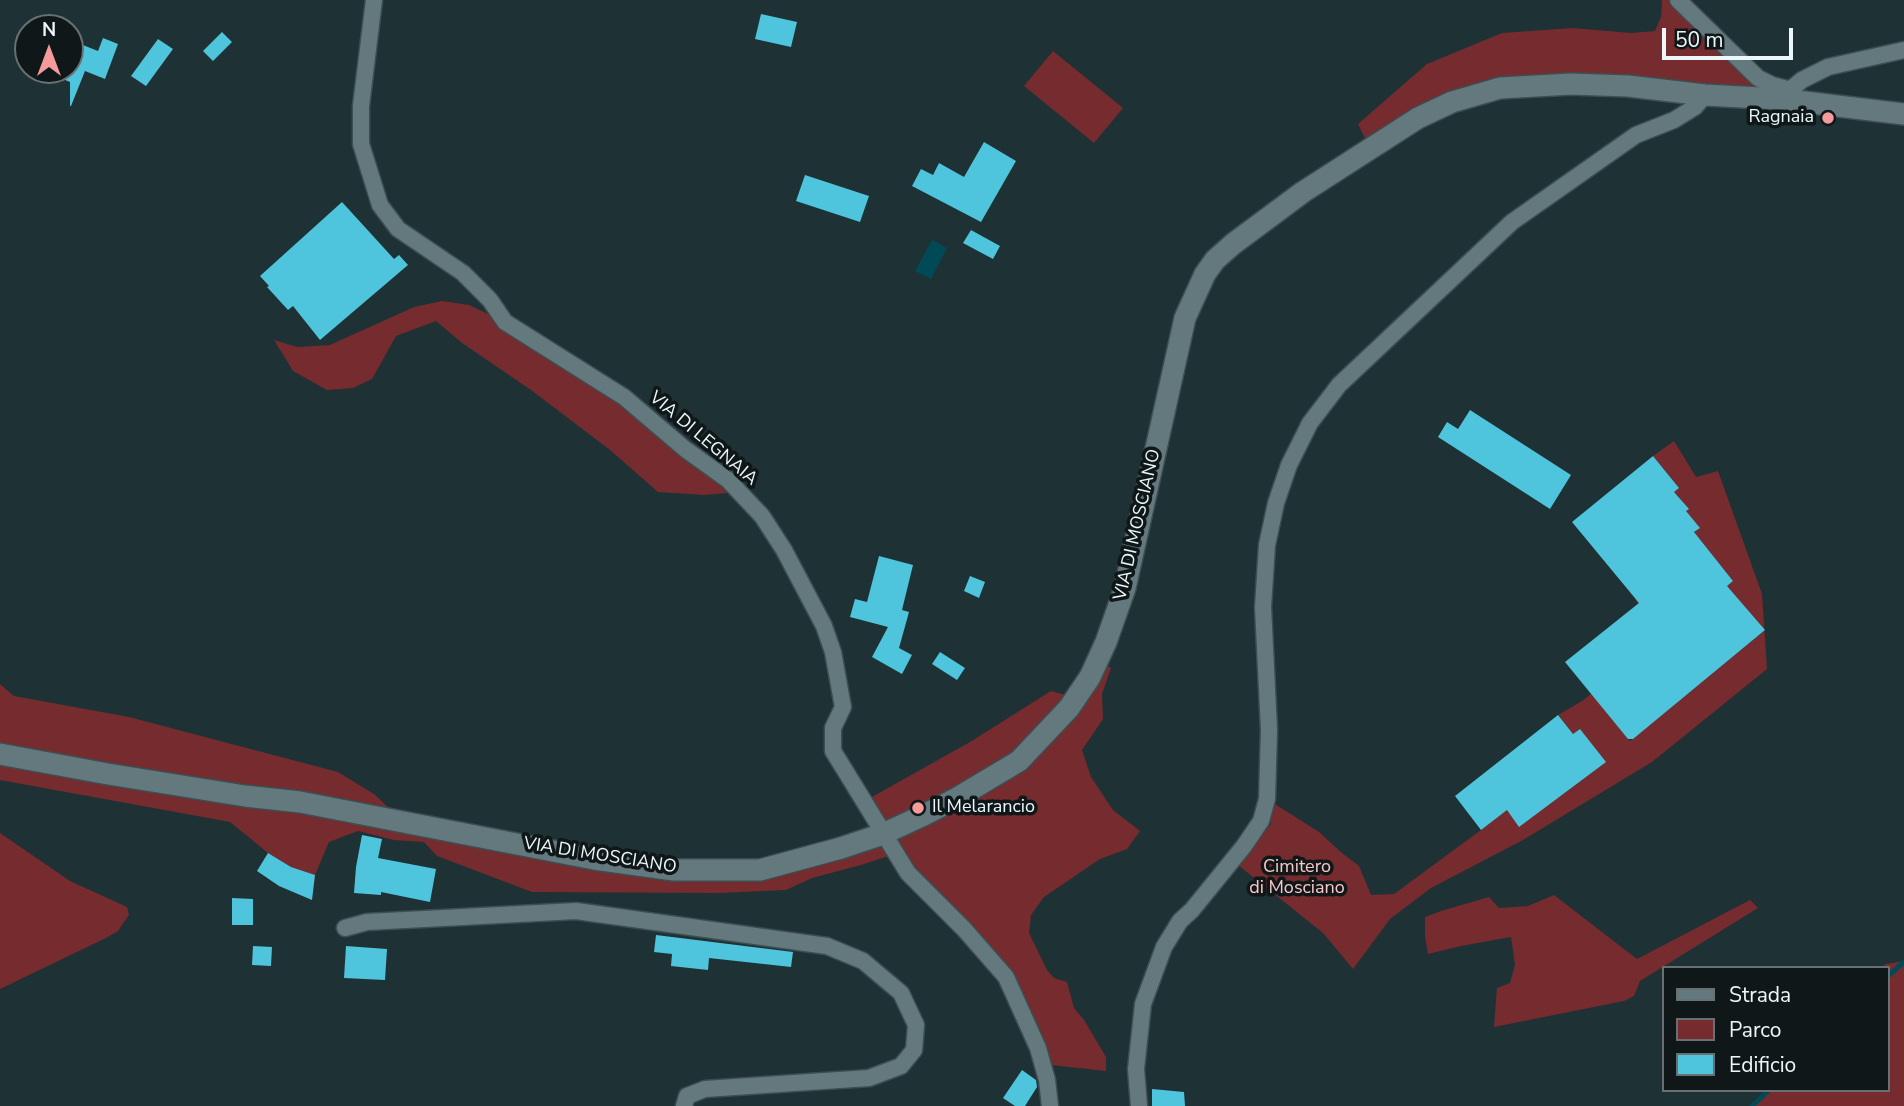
<!DOCTYPE html>
<style>
body{margin:0}
#map{position:relative;width:1904px;height:1106px;overflow:hidden;background:#1e3135;font-family:"Nunito Sans",sans-serif}
canvas{display:block}
.legend{position:absolute;left:1662px;top:966px;width:228px;height:126px;box-sizing:border-box;background:#0f1719;border:2px solid #677173;margin:0;padding:9px 12px;list-style:none;font-size:21px;color:#ebf7fa}
.legend li{display:flex;align-items:center;gap:14px;height:35px}
.legend b{width:35px;border:2px solid #677173}
.north{position:absolute;left:14px;top:14px;width:70px;height:70px;box-sizing:border-box;background:#0f1719;border:2px solid #677173;border-radius:50%;rotate:0deg;font-size:19px;font-weight:700;line-height:28px;text-align:center;color:#ebf7fa}
.north::after{content:'';display:block;margin:auto;width:24px;height:32px;background:#f59b9b;clip-path:polygon(50% 0,100% 100%,50% 72%,0 100%)}
.scale{position:absolute;left:1662px;top:28px;width:131px;height:32px;box-sizing:border-box;border:4px solid #ebf7fa;border-top:0;padding-left:9px;font-size:21px;line-height:24px;white-space:nowrap;color:#ebf7fa;-webkit-text-stroke:5px #0f1719;paint-order:stroke}
</style>
<div id="map">
<canvas width="1904" height="1106"></canvas>
<ul class="legend">
<li><b style="height:9px;background:#64797e"></b>Strada</li>
<li><b style="height:19px;background:#762b2f"></b>Parco</li>
<li><b style="height:19px;background:#4ec5dd"></b>Edificio</li>
</ul>
<div class="north">N</div>
<div class="scale">50 m</div>
</div>
<script>
const ctx = document.querySelector('canvas').getContext('2d');
ctx.lineJoin = 'round';
function fillPath(path, color) {
  ctx.fillStyle = color;
  ctx.fill(path, 'evenodd');
}
function shape(rows) {
  const path = new Path2D();
  for (const r of rows) {
    path.moveTo(r[0], r[1]);
    for (let i = 2; i < r.length; i += 2) path.lineTo(r[i], r[i + 1]);
  }
  return path;
}
function strokePath(path, color, width, dash) {
  ctx.strokeStyle = color;
  ctx.lineWidth = width;
  ctx.lineCap = dash ? 'butt' : 'round';
  ctx.setLineDash(dash || []);
  ctx.stroke(path);
}
function drawText(font, color, halo, rows, align = 'center') {
  ctx.font = font + ' "Nunito Sans",sans-serif';
  ctx.lineWidth = 7;
  ctx.setLineDash([]);
  ctx.textBaseline = 'middle';
  ctx.strokeStyle = halo;
  ctx.fillStyle = color;
  for (const [text, x, y, turn = 0] of rows) {
    ctx.save();
    ctx.translate(x, y);
    ctx.rotate((+turn || 0) * Math.PI / 180);
    ctx.textAlign = isNaN(turn) ? turn : align;
    if (halo) ctx.strokeText(text, 0, 0);
    ctx.fillText(text, 0, 0);
    ctx.restore();
  }
}
const green = shape([
 [1662,0,1678,0,1758,78,1791,90,1500,88,1370,148,1358,124,1427,64,1502,33,1573,28,1631,33,1655,31,1661,17],
 [1053,51,1123,108,1094,143,1024,86],
 [442,301,469,305,505,322,624,397,739,492,704,495,658,492,610,450,531,390,462,343,436,321,396,336,372,379,353,388,327,390,293,371,274,340,297,347,330,345,414,307],
 [1674,441,1696,477,1718,471,1762,594,1767,669,1652,762,1523,840,1431,888,1390,919,1353,969,1323,933,1238,865,1271,824,1267,799,1319,832,1342,853,1359,866,1371,895,1394,894,1481,830,1591,744,1580,729,1573,734,1558,715,1582,701,1733,581,1707,549,1638,604,1635,599,1701,543,1694,533,1699,528,1689,516,1617,577,1613,571,1688,509,1677,495,1601,556,1598,554,1679,488,1653,456],
 [1733,593,1764,631,1630,741,1599,703],
 [1098,660,1111,668,1102,694,1103,719,1082,750,1091,777,1113,810,1140,831,1127,849,1100,859,1044,897,1031,915,1029,933,1047,970,1054,978,1067,982,1074,1008,1084,1020,1106,1057,1106,1071,1042,1064,1006,977,895,854,861,865,812,878,786,890,719,893,532,892,437,856,424,842,394,840,358,831,329,842,315,875,291,867,268,853,230,822,0,780,0,684,14,696,129,717,338,772,374,794,403,821,594,859,760,870,883,834,863,802,970,742,1051,691,1076,698],
 [0,833,70,881,127,907,129,915,118,931,106,938,0,989],
 [1554,895,1637,959,1750,900,1758,908,1640,981,1634,996,1624,1001,1494,1027,1497,988,1510,983,1515,965,1511,937,1461,946,1428,954,1425,936,1425,917,1441,911,1489,897,1499,908,1528,906],
 [1904,961,1904,1106,1752,1106,1769,1090,1888,1090,1888,968,1881,968,1886,964]
]);
const water = shape([
 [932,240,947,248,931,279,915,271]
]);
const stream = shape([
 [1888,976,1904,962],
 [1752,1106,1769,1090]
]);
const building = shape([
 [761,14,797,22,791,47,755,39],
 [222,32,232,42,213,61,203,51],
 [103,38,118,44,105,79,85,71,71,106,70,106,70,82,41,70,70,70,70,40,98,51],
 [158,39,173,49,146,86,131,76],
 [984,142,1016,161,981,222,912,186,921,169,933,175,939,163,964,177],
 [805,175,869,196,860,222,796,201],
 [342,202,394,259,399,255,408,265,320,340,293,306,288,310,267,287,269,286,260,276],
 [971,230,1000,246,993,259,963,243],
 [1470,410,1571,475,1550,509,1438,437,1447,422,1458,429],
 [1653,456,1679,488,1674,492,1689,509,1686,511,1700,528,1694,532,1733,581,1727,586,1765,630,1633,739,1628,739,1565,662,1639,603,1572,522],
 [879,556,913,565,902,610,909,612,899,648,912,655,902,674,872,657,888,627,850,617,855,599,867,602],
 [970,576,985,582,979,598,964,591],
 [940,652,965,668,957,680,932,664],
 [1558,715,1573,734,1580,729,1606,762,1519,827,1507,810,1481,830,1455,796],
 [362,835,382,839,378,858,436,869,430,902,381,892,381,895,354,893,356,867],
 [268,853,291,867,315,875,312,900,279,886,257,871],
 [232,898,253,899,253,925,232,925],
 [656,935,793,952,791,967,709,958,708,970,671,966,672,954,654,952],
 [253,946,272,947,271,966,252,965],
 [346,946,387,949,385,980,344,978],
 [1022,1070,1036,1080,1037,1087,1025,1106,1015,1106,1003,1098],
 [1152,1089,1184,1092,1185,1106,1152,1106]
]);
const street = shape([
 [374,0,361,106,361,144,380,205,398,229,463,273,490,300,505,322,624,397,685,449,728,480,762,516,784,550,824,626,833,652,843,707,833,728,833,751,908,873,964,929,1006,977,1038,1048,1047,1080,1050,1106],
 [1678,0,1758,78,1772,85,1791,90],
 [1784,95,1802,80,1828,67,1904,50],
 [345,928,367,922,576,911,827,946,863,961,901,993,916,1025,914,1050,901,1066,869,1078,705,1089,687,1096,684,1106],
 [1139,1106,1136,1069,1143,1004,1164,947,1180,921,1192,910,1244,846,1261,821,1267,799,1269,730,1263,607,1267,545,1276,503,1289,465,1310,423,1339,385,1512,222,1636,135,1674,120,1695,107,1705,95]
]);
const secondary = shape([
 [0,754,108,774,245,796,300,802,594,859,674,870,760,870,841,848,883,834,924,815,957,798,1019,761,1069,708,1090,677,1106,642,1125,588,1185,318,1205,274,1215,260,1233,244,1303,192,1418,118,1452,102,1500,88,1571,84,1628,86,1705,95,1780,99,1904,114]
]);
const markers = [
 [1828,118,7,"#f59b9b"],
 [918,808,7,"#f59b9b"]
];
const poiNames = [
 ["Ragnaia",1814,118],
 ["Il Melarancio",932,808,"left"]
];
const streetNames = [
 ["VIA DI LEGNAIA",703,439,40],
 ["VIA DI MOSCIANO",1138,525,-77],
 ["VIA DI MOSCIANO",600,856,9]
];
const parkNames = [
 ["Cimitero",1297,868],
 ["di Mosciano",1297,889]
];
fillPath(green, '#762b2f');
fillPath(water, '#004a56');
strokePath(stream, '#004a56', 5);
fillPath(building, '#4ec5dd');
strokePath(street, '#3d4e51', 19);
strokePath(secondary, '#3d4e51', 24);
strokePath(street, '#64797e', 16);
strokePath(secondary, '#64797e', 21);
for (const [x, y, r, color] of markers) {
  const dot = new Path2D();
  dot.arc(x, y, r, 0, 2 * Math.PI);
  ctx.fillStyle = color;
  ctx.fill(dot);
  strokePath(dot, '#0f1719', 2.5);
}
drawText('18px', '#ebf7fa', '#0f1719', poiNames, 'right');
drawText('18px', '#ebf7fa', '#0f1719', streetNames);
drawText('18px', '#f8c7c6', '#0f1719', parkNames);
</script>
